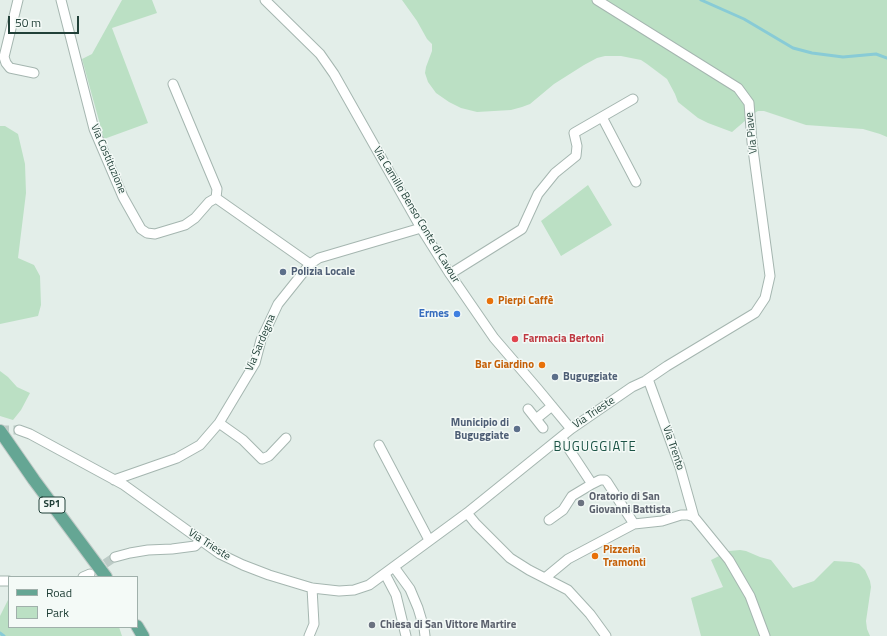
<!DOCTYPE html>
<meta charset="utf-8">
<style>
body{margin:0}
#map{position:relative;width:887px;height:636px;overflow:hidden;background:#e3eee9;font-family:"Titillium Web",sans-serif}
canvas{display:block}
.legend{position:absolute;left:8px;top:576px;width:130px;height:52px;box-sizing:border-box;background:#f4faf7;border:1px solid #a0b0ab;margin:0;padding:5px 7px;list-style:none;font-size:12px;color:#214038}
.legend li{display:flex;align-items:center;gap:8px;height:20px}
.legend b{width:20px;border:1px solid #a0b0ab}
.scale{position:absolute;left:8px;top:16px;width:71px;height:18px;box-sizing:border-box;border:2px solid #214038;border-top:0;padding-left:5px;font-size:12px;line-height:14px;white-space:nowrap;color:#214038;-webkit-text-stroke:3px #f4faf7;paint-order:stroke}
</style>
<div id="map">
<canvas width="887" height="636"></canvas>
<ul class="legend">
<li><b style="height:5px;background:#65a694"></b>Road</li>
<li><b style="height:11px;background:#bbe0c4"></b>Park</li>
</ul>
<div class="scale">50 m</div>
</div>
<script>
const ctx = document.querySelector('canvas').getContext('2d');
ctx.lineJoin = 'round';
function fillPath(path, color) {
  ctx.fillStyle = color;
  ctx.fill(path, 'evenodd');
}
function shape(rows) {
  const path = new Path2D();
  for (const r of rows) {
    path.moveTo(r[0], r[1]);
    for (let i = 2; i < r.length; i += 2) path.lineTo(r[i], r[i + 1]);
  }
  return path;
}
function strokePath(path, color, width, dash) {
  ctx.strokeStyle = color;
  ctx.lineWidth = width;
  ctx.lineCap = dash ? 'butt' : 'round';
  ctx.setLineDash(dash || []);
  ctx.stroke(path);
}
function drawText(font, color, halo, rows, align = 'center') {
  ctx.font = font + ' "Titillium Web",sans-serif';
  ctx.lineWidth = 3;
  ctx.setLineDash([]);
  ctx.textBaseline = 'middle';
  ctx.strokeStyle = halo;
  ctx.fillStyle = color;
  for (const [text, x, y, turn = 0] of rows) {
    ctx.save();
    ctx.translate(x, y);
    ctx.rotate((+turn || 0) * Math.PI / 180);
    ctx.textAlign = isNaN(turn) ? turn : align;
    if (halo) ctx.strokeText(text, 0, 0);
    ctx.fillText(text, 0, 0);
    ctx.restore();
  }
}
const green = shape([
 [122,0,152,0,157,13,112,28,148,123,104,139,82,59,92,54],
 [402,0,887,0,887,137,880,134,863,129,806,125,764,111,758,111,753,114,732,132,708,123,698,118,678,102,675,94,667,79,647,64,641,60,621,56,605,56,597,58,584,65,554,84,530,104,522,107,511,110,477,112,461,108,449,102,436,93,428,82,425,73,426,67,432,51,432,44,427,39,417,21],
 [0,126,5,126,18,134,25,164,26,193,18,258,34,265,40,276,41,305,38,316,0,324],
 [588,185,612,225,561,256,541,221],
 [0,371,8,377,17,387,30,393,21,410,13,420,0,416],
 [740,550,746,551,760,557,771,560,793,588,814,581,834,561,851,562,859,564,865,570,870,581,871,587,866,621,867,629,870,636,701,636,691,598,723,587,711,560,729,551],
 [9,598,9,627,119,627,122,636,0,636,0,616]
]);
const stream = shape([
 [701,0,744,19,793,48,812,53,843,57,876,54,887,58],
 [0,633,4,636]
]);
const streetTunnel = shape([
 [0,430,19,430],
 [94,571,115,557]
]);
const street = shape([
 [18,0,4,57,6,63,10,68,34,73],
 [61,0,94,129,123,197,141,229,147,233,155,234,185,225,195,218,209,202,216,198],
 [265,0,320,54,334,74,421,228,450,274,494,338,537,388,571,429],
 [173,84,217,189,216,198,310,264],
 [602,117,636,182],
 [450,274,522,229,538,194,555,173,576,156,577,146,574,133,633,99],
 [648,379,680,467,694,517],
 [528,409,543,428],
 [536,419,552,406],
 [19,430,30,434,124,485,220,554,243,565,269,575,312,588,339,591,354,590,369,585,467,513,571,429,632,387,645,381,667,366,755,313,765,298,770,276,752,142,749,103,738,88,597,0],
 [561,437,592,484,600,480,605,480,607,482,634,524],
 [286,438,269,456,262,459,243,440,219,423,255,363,261,340,278,304,310,264,319,258,421,228],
 [379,445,429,540],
 [114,480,177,458,200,445,219,423],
 [467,513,476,524,510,558,529,570,568,590,590,614,606,636],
 [549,520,563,510,572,496,592,484],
 [115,557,130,553,148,550,172,549,195,546,201,540],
 [394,567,410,589,418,608,424,628,425,636],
 [385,574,396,595,406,636],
 [83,577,90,574],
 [545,578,568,559,634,524,662,521,681,515,688,515,694,517,729,560,750,596,765,636],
 [0,581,9,581],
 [309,636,314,624,312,588]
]);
const primary = shape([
 [0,431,34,480,106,577],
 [137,626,143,636]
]);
const markers = [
 [283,272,4,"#5c6f8a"],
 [490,301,4,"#e8710a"],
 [457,314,4,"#3f7fe0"],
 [515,339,4,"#e0444e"],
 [542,365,4,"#e8710a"],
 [555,377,4,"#5c6f8a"],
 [517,429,4,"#5c6f8a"],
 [581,503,4,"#6b7280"],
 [595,556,4,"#e8710a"],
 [372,625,4,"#6b7280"]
];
const shields = [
 [52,505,26]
];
const shieldNames = [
 ["SP1",52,505]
];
const streetNames = [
 ["Via Piave",752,133,-96],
 ["Via Costituzione",108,159,67],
 ["Via Camillo Benso Conte di Cavour",416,215,59],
 ["Via Sardegna",261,343,-67],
 ["Via Trieste",594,413,-34],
 ["Via Trento",673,448,71],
 ["Via Trieste",209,545,33]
];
const serviceNames = [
 ["Polizia Locale",291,272],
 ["Buguggiate",563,377],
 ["Municipio di",509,423,"right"],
 ["Buguggiate",509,436,"right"]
];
const foodNames = [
 ["Pierpi Caffè",498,301],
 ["Bar Giardino",534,365,"right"],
 ["Pizzeria",603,550],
 ["Tramonti",603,563]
];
const shopNames = [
 ["Ermes",449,314]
];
const healthNames = [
 ["Farmacia Bertoni",523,339]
];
const worshipNames = [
 ["Oratorio di San",589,497],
 ["Giovanni Battista",589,510],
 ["Chiesa di San Vittore Martire",380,625]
];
const quarterNames = [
 ["BUGUGGIATE",595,448]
];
fillPath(green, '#bbe0c4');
strokePath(stream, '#88cbd6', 3);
strokePath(streetTunnel, '#bccbc6', 9, [9, 4.5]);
strokePath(street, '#a5b6b0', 11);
strokePath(primary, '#c1cac7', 14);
strokePath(street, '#fff', 9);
strokePath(primary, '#65a694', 12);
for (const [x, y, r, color] of markers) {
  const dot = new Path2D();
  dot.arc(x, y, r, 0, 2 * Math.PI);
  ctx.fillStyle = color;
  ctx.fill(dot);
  strokePath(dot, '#f4faf7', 1.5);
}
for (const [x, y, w] of shields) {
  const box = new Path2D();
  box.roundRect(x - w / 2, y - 8, w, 16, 3);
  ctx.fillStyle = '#f4faf7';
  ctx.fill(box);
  strokePath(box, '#214038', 1);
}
drawText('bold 10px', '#214038', null, shieldNames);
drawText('11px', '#214038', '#f4faf7', streetNames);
drawText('bold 11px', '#4e5e75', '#f4faf7', serviceNames, 'left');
drawText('bold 11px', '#c56008', '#f4faf7', foodNames, 'left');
drawText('bold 11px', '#366cbe', '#f4faf7', shopNames, 'right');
drawText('bold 11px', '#be3a42', '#f4faf7', healthNames, 'left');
drawText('bold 11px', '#5b616d', '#f4faf7', worshipNames, 'left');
ctx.letterSpacing = '1px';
drawText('13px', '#1c5446', '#f4faf7', quarterNames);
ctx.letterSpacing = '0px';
</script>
